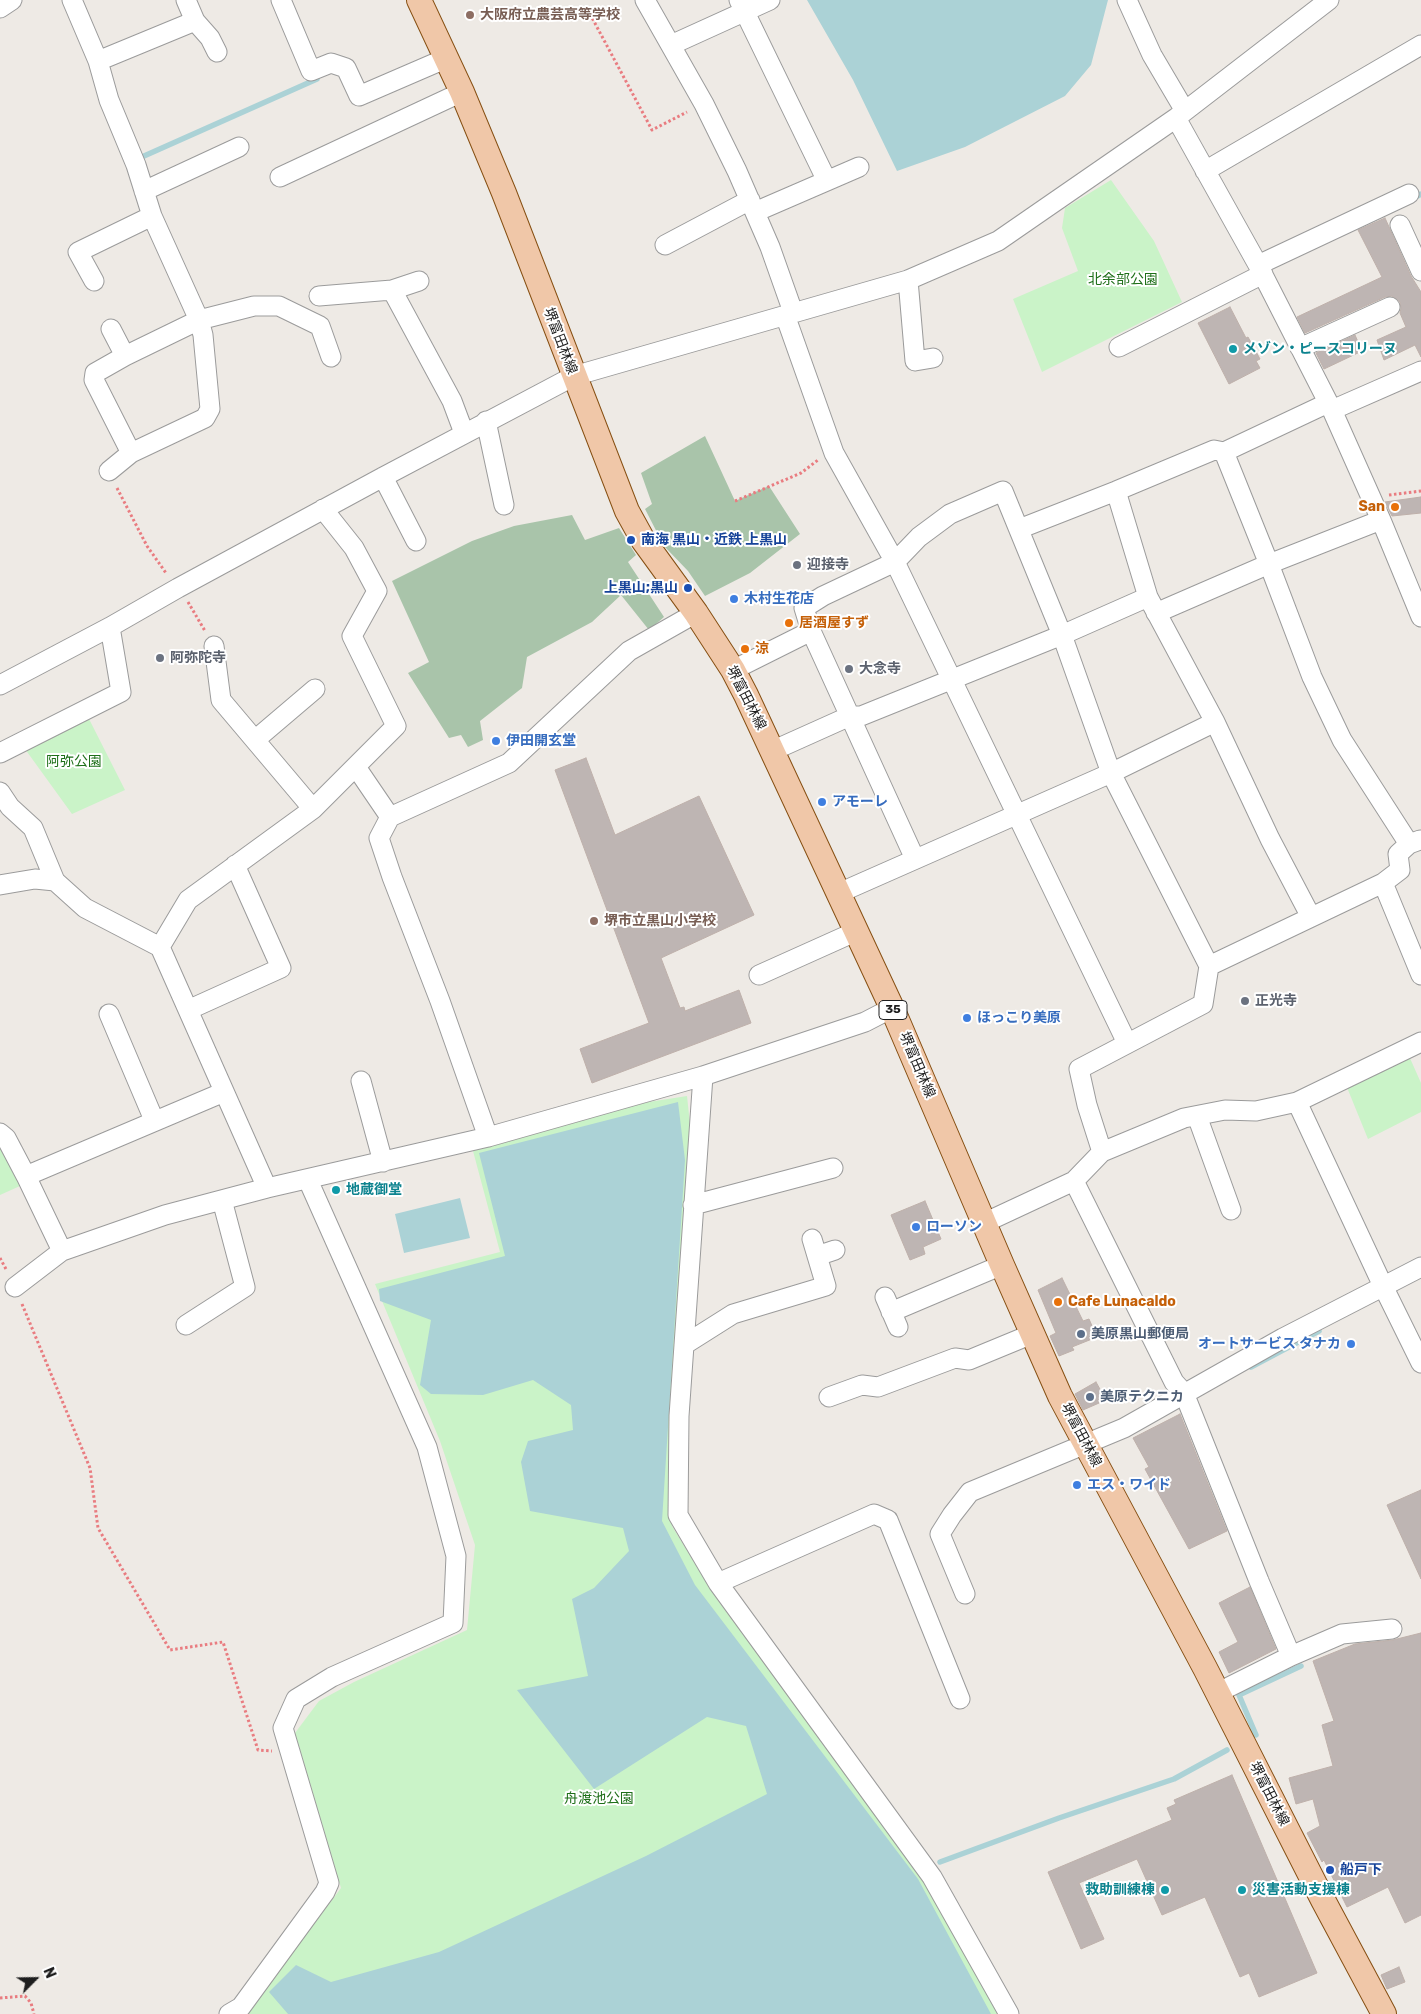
<!DOCTYPE html>
<meta charset="utf-8">
<style>
body{margin:0}
#map{position:relative;width:1421px;height:2014px;overflow:hidden;background:#eeeae5;font-family:Rubik,sans-serif}
canvas{display:block}
.north{position:absolute;left:10px;top:1954px;width:50px;height:50px;-webkit-text-stroke:4px #fff;paint-order:stroke;rotate:67deg;font-size:14px;font-weight:700;line-height:20px;text-align:center;color:#1e1e1e}
.north::after{content:'';display:block;margin:auto;width:18px;height:22px;background:#1e1e1e;clip-path:polygon(50% 0,100% 100%,50% 72%,0 100%)}
</style>
<div id="map">
<canvas width="1421" height="2014"></canvas>
<div class="north">N</div>
</div>
<script>
const ctx = document.querySelector('canvas').getContext('2d');
ctx.lineJoin = 'round';
function fillPath(path, color) {
  ctx.fillStyle = color;
  ctx.fill(path, 'evenodd');
}
function shape(rows) {
  const path = new Path2D();
  for (const r of rows) {
    path.moveTo(r[0], r[1]);
    for (let i = 2; i < r.length; i += 2) path.lineTo(r[i], r[i + 1]);
  }
  return path;
}
function strokePath(path, color, width, dash) {
  ctx.strokeStyle = color;
  ctx.lineWidth = width;
  ctx.lineCap = dash ? 'butt' : 'round';
  ctx.setLineDash(dash || []);
  ctx.stroke(path);
}
function drawText(font, color, halo, rows, align = 'center') {
  ctx.font = font + ' Rubik,"Noto Sans JP",sans-serif';
  ctx.lineWidth = 4;
  ctx.setLineDash([]);
  ctx.textBaseline = 'middle';
  ctx.strokeStyle = halo;
  ctx.fillStyle = color;
  for (const [text, x, y, turn = 0] of rows) {
    ctx.save();
    ctx.translate(x, y);
    ctx.rotate((+turn || 0) * Math.PI / 180);
    ctx.textAlign = isNaN(turn) ? turn : align;
    if (halo) ctx.strokeText(text, 0, 0);
    ctx.fillText(text, 0, 0);
    ctx.restore();
  }
}
const cemetery = shape([
 [705,436,735,501,769,486,800,534,750,573,705,596,688,571,664,546,645,509,652,504,641,473],
 [572,515,585,540,619,528,636,555,628,562,664,617,649,630,621,595,592,622,527,657,522,688,480,721,483,740,468,747,461,735,449,738,408,673,429,662,392,581,472,541,514,526]
]);
const park = shape([
 [1111,180,1154,241,1182,302,1042,372,1013,299,1078,271,1062,228,1065,208],
 [88,717,125,790,72,814,25,749],
 [1409,1056,1421,1083,1421,1112,1368,1139,1346,1085],
 [687,1096,691,1133,672,1484,672,1526,717,1599,926,1883,1000,2014,240,2014,255,2002,341,1888,295,1733,319,1701,354,1682,467,1630,475,1545,440,1441,375,1284,500,1252,473,1151,623,1106],
 [0,1146,2,1146,20,1186,0,1195]
]);
const water = shape([
 [807,0,1108,0,1091,65,1065,96,965,147,897,171,853,80],
 [678,1102,685,1160,662,1521,695,1585,918,1879,991,2014,288,2014,269,1992,296,1965,331,1982,439,1952,646,1856,767,1794,746,1726,707,1717,594,1789,517,1690,588,1676,572,1599,594,1588,629,1551,623,1528,530,1511,521,1462,528,1441,573,1430,571,1405,533,1380,483,1395,431,1394,420,1385,431,1320,380,1301,379,1289,505,1256,479,1153],
 [460,1198,470,1238,404,1253,395,1214]
]);
const stream = shape([
 [144,156,317,79],
 [1412,199,1421,194],
 [1251,1367,1319,1331],
 [1256,1735,1239,1695,1301,1666],
 [940,1862,1059,1818,1174,1779,1227,1750]
]);
const building = shape([
 [1385,218,1411,276,1421,292,1421,357,1415,345,1384,360,1377,340,1406,327,1400,313,1401,308,1400,302,1392,296,1385,297,1305,333,1297,317,1382,277,1358,230,1385,218],
 [1230,307,1246,338,1248,337,1260,359,1256,361,1260,368,1229,384,1198,323,1230,307],
 [1355,335,1362,351,1324,369,1316,353,1355,335],
 [1421,497,1421,513,1392,516,1385,502,1421,497],
 [586,758,615,835,699,796,754,915,661,958,680,1008,684,1007,685,1011,739,990,751,1023,592,1083,580,1049,649,1023,555,770,586,758],
 [925,1201,941,1239,923,1247,925,1254,910,1260,891,1215,925,1201],
 [1062,1278,1083,1321,1089,1319,1097,1337,1072,1347,1074,1350,1059,1356,1050,1336,1056,1333,1038,1290,1062,1278],
 [1096,1382,1106,1400,1083,1410,1075,1394,1096,1382],
 [1180,1414,1227,1531,1189,1549,1145,1469,1149,1467,1133,1438,1180,1414],
 [1421,1490,1421,1579,1387,1505,1421,1490],
 [1250,1587,1276,1649,1229,1673,1219,1652,1238,1642,1219,1603,1250,1587],
 [1421,1633,1421,1915,1405,1923,1388,1887,1347,1907,1324,1860,1322,1862,1307,1833,1320,1826,1313,1799,1296,1804,1289,1778,1333,1766,1322,1725,1334,1721,1313,1661,1355,1644,1393,1640,1421,1633],
 [1232,1775,1317,1973,1259,1997,1249,1973,1240,1977,1205,1897,1162,1915,1137,1859,1079,1883,1104,1939,1081,1949,1048,1872,1172,1820,1167,1808,1176,1804,1174,1800,1232,1775],
 [1399,1967,1405,1982,1387,1989,1381,1975,1399,1967]
]);
const path = shape([
 [590,14,652,130,687,112],
 [117,488,147,546,166,573],
 [1389,495,1421,491],
 [735,501,801,473,818,460],
 [188,602,205,631],
 [0,1258,7,1271],
 [22,1304,90,1468,98,1528,170,1650,223,1642,258,1750,272,1751],
 [0,1998,25,1996,31,2003,34,2014]
]);
const minor = shape([
 [72,0,98,61,109,100,136,165,152,216,199,320,203,335,210,409,205,418,131,453,109,471],
 [186,0,195,21,210,38,217,52],
 [281,0,311,71,331,63,346,68,359,96,447,58],
 [645,0,704,104,737,171,770,247,793,312],
 [739,0,827,181],
 [1127,0,1152,55,1185,111],
 [0,8,12,0],
 [671,45,770,0],
 [98,61,195,21],
 [1176,118,1258,265,1332,410,1381,520,1421,617],
 [1205,171,1421,45],
 [280,177,462,92],
 [144,191,239,147],
 [755,212,859,167],
 [1400,225,1421,271],
 [665,245,750,200],
 [1258,265,1409,194],
 [908,280,915,361,933,358],
 [94,281,78,252,152,216],
 [392,290,452,401,464,433],
 [319,296,392,290,419,281],
 [785,315,834,453,895,562,1127,1043],
 [111,329,125,356],
 [1119,347,1263,274],
 [1300,348,1390,307],
 [1332,410,1421,371],
 [486,421,504,505],
 [1224,452,1269,564,1312,677,1342,740,1409,844],
 [131,453,94,380,95,373,125,356,199,320,254,306,279,306,320,326,331,357],
 [383,477,416,541],
 [1116,491,1148,597,1215,722,1270,839,1311,917],
 [1019,529,1116,491,1214,450,1224,452,1328,403],
 [1156,613,1269,564,1381,520],
 [214,646,221,700,313,809],
 [733,670,811,631],
 [0,685,110,627,178,588,383,477,574,376,908,280,998,241,1176,118,1329,0],
 [255,740,315,689],
 [772,751,850,716,861,716,1062,635,1148,597],
 [0,753,121,692,110,627],
 [356,767,390,817,379,838,392,877,440,1001,488,1137],
 [0,792,10,807,33,828,55,881,85,908,160,947,267,1188,488,1137,703,1076,865,1022,892,1008],
 [390,817,509,763,629,651,696,613],
 [915,859,811,631,804,608,823,596,895,562,919,537,950,514,1003,491,1062,635,1111,773,1209,966,1203,1004,1079,1069,1087,1105,1102,1152,1074,1181,984,1223],
 [1383,883,1421,975],
 [0,885,35,879,55,881],
 [839,893,1111,773,1215,722],
 [160,947,188,900,313,809,396,726,352,636,377,591,354,548,323,509],
 [1209,966,1383,883,1400,870,1398,854,1409,844,1420,840],
 [759,975,857,931],
 [188,1010,281,968,235,865],
 [109,1014,154,1120],
 [703,1076,679,1416,678,1515,718,1583,932,1877,1009,2014],
 [361,1081,383,1162],
 [1297,1102,1383,1286,1421,1363],
 [1197,1116,1231,1210],
 [0,1133,6,1138,26,1176,62,1251],
 [1102,1152,1184,1118,1225,1110,1256,1111,1297,1102,1421,1042],
 [26,1176,224,1092],
 [1074,1181,1174,1382,1184,1393,1188,1403,1259,1581,1291,1656],
 [693,1205,833,1168],
 [817,1256,835,1250],
 [15,1287,62,1251,165,1215,267,1188],
 [885,1297,898,1327],
 [891,1312,1002,1265],
 [186,1325,245,1287,222,1200],
 [684,1345,733,1314,826,1286,812,1239],
 [829,1397,862,1385,878,1387,955,1358,969,1360,1032,1334],
 [718,1583,874,1514,888,1520,960,1699],
 [965,1594,940,1534,952,1515,970,1492,1124,1428,1283,1338,1421,1267],
 [1217,1693,1291,1656,1342,1634,1392,1629],
 [229,2014,241,2007,325,1892,329,1883,283,1728,296,1699,332,1677,453,1623,456,1556,427,1447,308,1180]
]);
const major = shape([
 [419,0,462,92,504,193,627,511,643,540,696,613,733,670,746,695,892,1008,1002,1265,1060,1396,1205,1668,1323,1900,1384,2014]
]);
const markers = [
 [470,15,5,"#8d6e63"],
 [1233,349,5,"#0f9aa8"],
 [1395,507,5,"#e8710a"],
 [631,540,5,"#1a4fb4"],
 [797,565,5,"#6b7280"],
 [688,588,5,"#1a4fb4"],
 [734,599,5,"#3f7fe0"],
 [789,623,5,"#e8710a"],
 [745,649,5,"#e8710a"],
 [160,658,5,"#6b7280"],
 [849,669,5,"#6b7280"],
 [496,741,5,"#3f7fe0"],
 [822,802,5,"#3f7fe0"],
 [594,921,5,"#8d6e63"],
 [1245,1001,5,"#6b7280"],
 [967,1018,5,"#3f7fe0"],
 [336,1190,5,"#0f9aa8"],
 [916,1227,5,"#3f7fe0"],
 [1058,1302,5,"#e8710a"],
 [1081,1334,5,"#5c6f8a"],
 [1351,1344,5,"#3f7fe0"],
 [1090,1397,5,"#5c6f8a"],
 [1077,1485,5,"#3f7fe0"],
 [1330,1870,5,"#1a4fb4"],
 [1165,1890,5,"#0f9aa8"],
 [1242,1890,5,"#0f9aa8"]
];
const shields = [
 [893,1010,28]
];
const shieldNames = [
 ["35",893,1010]
];
const educationNames = [
 ["大阪府立農芸高等学校",480,15],
 ["堺市立黒山小学校",604,921]
];
const parkNames = [
 ["北余部公園",1123,280],
 ["阿弥公園",74,762],
 ["舟渡池公園",599,1799]
];
const streetNames = [
 ["堺富田林線",560,341,69],
 ["堺富田林線",746,698,63],
 ["堺富田林線",917,1065,67],
 ["堺富田林線",1081,1435,62],
 ["堺富田林線",1269,1794,63]
];
const cultureNames = [
 ["メゾン・ピースコリーヌ",1243,349],
 ["地蔵御堂",346,1190],
 ["救助訓練棟",1155,1890,"right"],
 ["災害活動支援棟",1252,1890]
];
const foodNames = [
 ["San",1385,507,"right"],
 ["居酒屋すず",799,623],
 ["涼",755,649],
 ["Cafe Lunacaldo",1068,1302]
];
const transitNames = [
 ["南海 黒山・近鉄 上黒山",641,540],
 ["上黒山;黒山",678,588,"right"],
 ["船戸下",1340,1870]
];
const worshipNames = [
 ["迎接寺",807,565],
 ["阿弥陀寺",170,658],
 ["大念寺",859,669],
 ["正光寺",1255,1001]
];
const shopNames = [
 ["木村生花店",744,599],
 ["伊田開玄堂",506,741],
 ["アモーレ",832,802],
 ["ほっこり美原",977,1018],
 ["ローソン",926,1227],
 ["オートサービス タナカ",1341,1344,"right"],
 ["エス・ワイド",1087,1485]
];
const serviceNames = [
 ["美原黒山郵便局",1091,1334],
 ["美原テクニカ",1100,1397]
];
fillPath(cemetery, '#a9c4aa');
fillPath(park, '#caf3c8');
fillPath(water, '#abd2d6');
strokePath(stream, '#abd2d6', 5.5);
fillPath(building, '#beb5b3');
strokePath(building, '#beb0aa', 1);
strokePath(minor, '#9b9b9b', 21);
strokePath(major, '#864f12', 26);
strokePath(path, '#e97c80', 3, [2.5, 2.5]);
strokePath(minor, '#fff', 19);
strokePath(major, '#f0c7a8', 24);
for (const [x, y, r, color] of markers) {
  const dot = new Path2D();
  dot.arc(x, y, r, 0, 2 * Math.PI);
  ctx.fillStyle = color;
  ctx.fill(dot);
  strokePath(dot, '#fff', 2);
}
for (const [x, y, w] of shields) {
  const box = new Path2D();
  box.roundRect(x - w / 2, y - 9.5, w, 19, 4);
  ctx.fillStyle = '#fff';
  ctx.fill(box);
  strokePath(box, '#1e1e1e', 1);
}
drawText('bold 12px', '#1e1e1e', null, shieldNames);
drawText('bold 14px', '#785e54', '#fff', educationNames, 'left');
drawText('14px', '#1e6f19', '#fff', parkNames);
drawText('14px', '#1e1e1e', '#fff', streetNames);
drawText('bold 14px', '#0d838f', '#fff', cultureNames, 'left');
drawText('bold 14px', '#c56008', '#fff', foodNames, 'left');
drawText('bold 14px', '#164399', '#fff', transitNames, 'left');
drawText('bold 14px', '#5b616d', '#fff', worshipNames, 'left');
drawText('bold 14px', '#366cbe', '#fff', shopNames, 'left');
drawText('bold 14px', '#4e5e75', '#fff', serviceNames, 'left');
</script>
